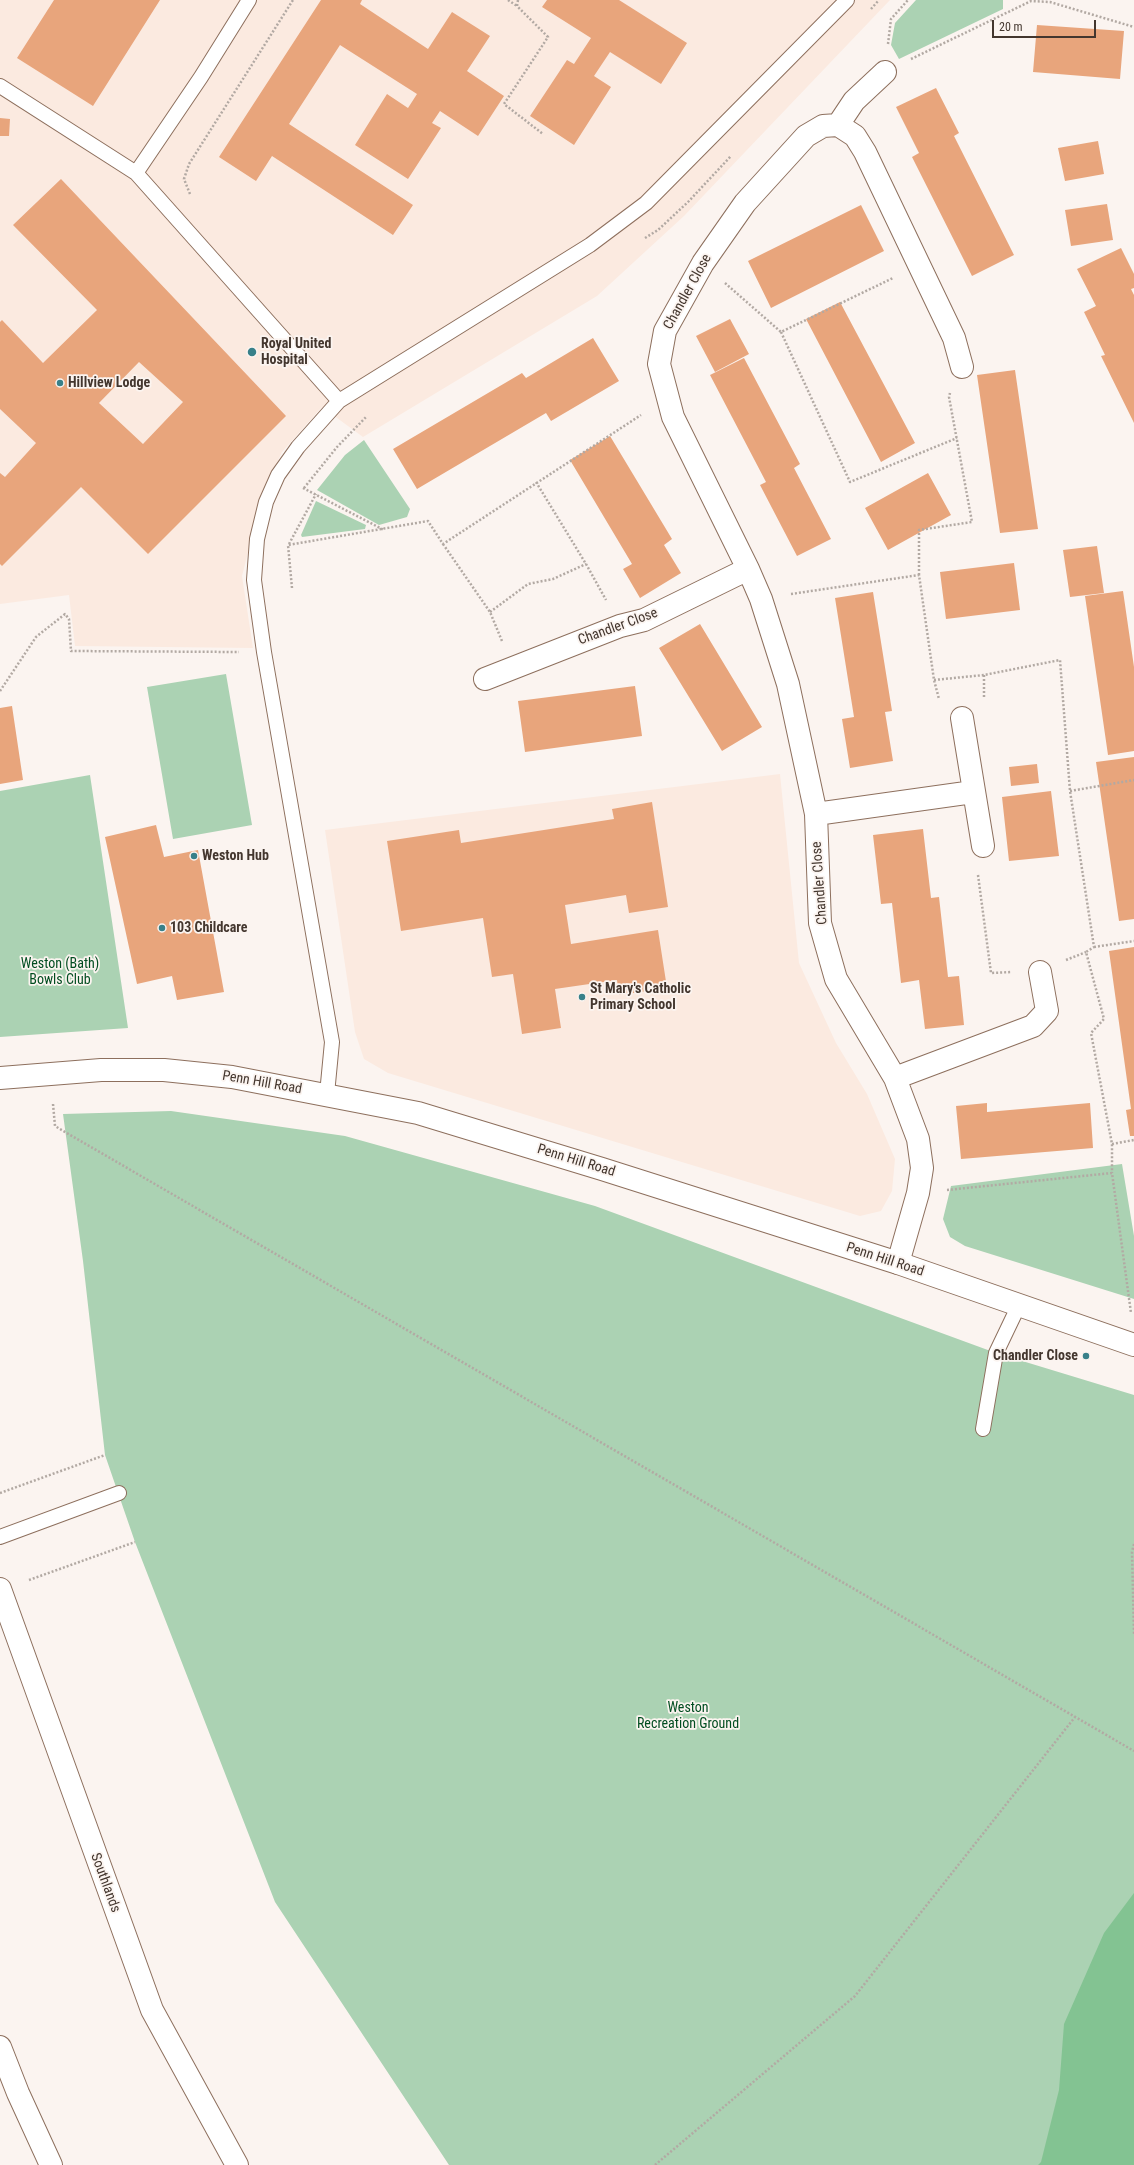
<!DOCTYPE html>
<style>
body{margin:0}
#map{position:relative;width:1134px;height:2165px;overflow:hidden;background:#fbf4f0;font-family:"Roboto Condensed",sans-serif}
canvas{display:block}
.scale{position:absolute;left:992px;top:20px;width:104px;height:18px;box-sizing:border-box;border:2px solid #43362e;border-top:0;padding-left:5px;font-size:12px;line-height:14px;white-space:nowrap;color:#43362e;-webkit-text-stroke:3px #fbf4f0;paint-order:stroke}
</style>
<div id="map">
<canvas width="1134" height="2165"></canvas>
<div class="scale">20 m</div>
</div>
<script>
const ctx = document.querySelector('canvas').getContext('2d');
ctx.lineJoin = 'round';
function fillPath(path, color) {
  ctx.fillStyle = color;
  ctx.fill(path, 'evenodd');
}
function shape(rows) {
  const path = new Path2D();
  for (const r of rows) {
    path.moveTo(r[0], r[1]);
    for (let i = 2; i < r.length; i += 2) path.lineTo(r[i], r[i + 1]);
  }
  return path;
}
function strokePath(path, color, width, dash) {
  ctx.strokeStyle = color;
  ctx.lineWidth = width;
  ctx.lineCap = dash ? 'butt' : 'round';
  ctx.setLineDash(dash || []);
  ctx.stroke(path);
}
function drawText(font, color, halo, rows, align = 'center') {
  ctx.font = font + ' "Roboto Condensed",sans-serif';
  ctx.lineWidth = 3.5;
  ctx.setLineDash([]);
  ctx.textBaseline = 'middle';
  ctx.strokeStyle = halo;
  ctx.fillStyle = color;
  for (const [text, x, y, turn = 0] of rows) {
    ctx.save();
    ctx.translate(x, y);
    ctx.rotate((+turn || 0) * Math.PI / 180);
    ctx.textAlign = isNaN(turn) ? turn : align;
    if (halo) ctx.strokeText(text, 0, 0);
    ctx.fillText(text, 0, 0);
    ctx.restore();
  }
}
const built = shape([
 [0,0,890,0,684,216,597,296,363,437,322,407,282,452,264,490,242,576,253,648,75,646,69,595,0,604],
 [780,774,799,963,836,1043,867,1094,895,1159,892,1191,881,1211,860,1216,388,1073,364,1059,355,1032,325,830]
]);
const green = shape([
 [916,0,1003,0,1003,9,899,59,891,45,895,23],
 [364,440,410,509,407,517,379,525,317,490,345,455],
 [316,501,366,525,365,529,302,537,301,535],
 [226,674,252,825,173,839,147,687],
 [90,775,128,1028,0,1037,0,791],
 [171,1111,345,1136,595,1206,996,1353,1134,1395,1134,2165,449,2165,275,1902,135,1542,105,1455,83,1261,63,1114],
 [1122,1164,1134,1236,1134,1299,965,1246,950,1237,943,1219,951,1186]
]);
const forest = shape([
 [1134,1893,1134,2165,1038,2165,1041,2162,1059,2090,1064,2024,1104,1933]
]);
const building = shape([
 [54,0,160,0,93,106,17,58],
 [321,0,362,0,360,4,428,49,452,12,490,36,467,71,504,96,478,136,440,111,432,123,441,128,408,179,355,145,387,94,408,108,417,94,340,45,289,124,413,205,393,235,272,156,256,181,219,157],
 [547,0,619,0,687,43,661,84,610,52,594,76,611,87,574,145,530,116,567,60,574,64,591,38,542,7],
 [1037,25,1124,31,1120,79,1033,72],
 [936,88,959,133,954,136,1014,255,972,276,912,157,919,153,896,107],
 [0,118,10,119,9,136,0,136],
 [1098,141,1104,174,1065,181,1058,148],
 [61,179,286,416,148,554,81,487,2,566,0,564,0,473,5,477,36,443,0,409,0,322,2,320,43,363,97,310,13,225],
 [139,362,183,402,143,444,99,403],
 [1107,204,1113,240,1071,246,1065,210],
 [861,205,884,251,771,308,748,261],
 [1121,248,1134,274,1134,288,1131,289,1134,295,1134,423,1101,356,1105,355,1084,312,1096,306,1077,269],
 [840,302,915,443,881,462,806,319],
 [730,319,749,354,715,372,696,336],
 [593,338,619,381,551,421,546,413,417,489,393,449,522,373,526,378],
 [744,358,800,464,794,468,831,539,797,556,760,485,766,482,710,375],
 [1015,370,1038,529,1000,533,977,375],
 [610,436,672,539,664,545,681,573,640,598,623,569,632,564,570,460],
 [928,473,951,515,888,550,865,508],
 [1097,546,1104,593,1070,597,1063,550],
 [1014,563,1020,610,946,619,940,572],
 [1123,591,1134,667,1134,751,1108,755,1085,596],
 [873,592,892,711,885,712,893,761,850,768,842,719,854,717,835,598],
 [700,624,762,727,722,751,659,648],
 [635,686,642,736,525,752,518,701],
 [12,706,23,780,0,784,0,708],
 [1134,757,1134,919,1119,921,1096,762],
 [1037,764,1039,783,1011,786,1009,767],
 [1051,791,1059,856,1009,861,1002,797],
 [652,802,668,907,629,913,626,895,565,905,571,944,658,930,667,988,619,995,617,980,555,989,561,1028,522,1034,513,974,492,977,483,918,401,931,387,841,459,830,461,843,614,819,612,809],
 [156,825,164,857,198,850,224,992,177,1000,172,976,137,984,105,837],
 [923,829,931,898,939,897,948,977,959,976,964,1025,925,1029,919,980,901,983,892,903,881,904,873,835],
 [1134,947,1134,1136,1130,1136,1126,1110,1131,1109,1109,951],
 [987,1103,987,1112,1090,1103,1093,1148,961,1159,956,1106]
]);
const path = shape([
 [508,0,517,6],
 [518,0,517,6,548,37,504,104,543,134],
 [871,9,879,0],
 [888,44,891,19,908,0],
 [911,59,1031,1,1050,2,1134,27],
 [190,194,184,179,189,164,293,0],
 [645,238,658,230,688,202,731,156],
 [725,283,781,332,893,278],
 [781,332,850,482,957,438],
 [536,482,586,564,606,600],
 [303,488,384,530],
 [304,488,337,447,367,416],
 [289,544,316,494],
 [443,544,490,612,502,641],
 [919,575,919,530,972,522,949,397,950,393],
 [292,588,288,545,428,521,443,544,641,415],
 [791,594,919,575,934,680,939,699],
 [490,612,528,584,553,579,586,564],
 [984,675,984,698],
 [934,680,984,675,1060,660,1070,791,1094,947,1086,952,1104,1019,1091,1033,1112,1144,1112,1173],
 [0,691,36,637,65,614,69,619,71,651,239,652],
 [1070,791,1134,780],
 [978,875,991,973,1012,972],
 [1094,947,1134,941],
 [1066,960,1086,952],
 [53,1104,55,1126,65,1132,1134,1751],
 [1112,1144,1134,1140],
 [947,1190,1112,1173,1131,1313],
 [0,1493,105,1455],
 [1134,1544,1132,1552,1134,1634],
 [29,1580,135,1542],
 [655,2165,855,1996,1075,1717]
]);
const lane = shape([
 [0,86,136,173,339,401],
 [136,173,201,77,249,0],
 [327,1094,332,1042,264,652,254,580,257,539,266,502,278,475,298,447,339,401,590,245,646,203,847,0],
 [983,1429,996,1353,1018,1307],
 [0,1537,119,1493]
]);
const street = shape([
 [838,125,854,101,885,72],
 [485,679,620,626,644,620,748,569],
 [962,718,983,846],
 [816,814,973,792],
 [895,1078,1033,1026,1047,1011,1040,972],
 [898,1263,918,1193,922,1168,918,1139,895,1078,836,979,820,923,816,814,788,684,761,599,748,569,673,417,659,364,665,331,703,263,745,203,806,136,823,126,838,125,855,136,865,152,954,338,962,367],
 [0,1589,152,2010,237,2165],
 [0,2047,18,2093,51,2165]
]);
const secondary = shape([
 [0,1078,101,1070,164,1070,232,1077,418,1113,602,1169,898,1263,1134,1345]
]);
const markers = [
 [252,352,5,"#388089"],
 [60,383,4,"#388089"],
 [194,856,4,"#388089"],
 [162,928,4,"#388089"],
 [582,997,4,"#388089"],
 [1086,1356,4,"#388089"]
];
const streetNames = [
 ["Chandler Close",688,292,-61],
 ["Chandler Close",618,627,-20],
 ["Chandler Close",820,883,-94],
 ["Penn Hill Road",262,1083,10],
 ["Penn Hill Road",576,1161,17],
 ["Penn Hill Road",885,1260,18],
 ["Southlands",105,1883,70]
];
const poiNames = [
 ["Royal United",261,344],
 ["Hospital",261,360],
 ["Hillview Lodge",68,383],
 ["Weston Hub",202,856],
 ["103 Childcare",170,928],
 ["St Mary's Catholic",590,989],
 ["Primary School",590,1005],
 ["Chandler Close",1078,1356,"right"]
];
const parkNames = [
 ["Weston (Bath)",60,964],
 ["Bowls Club",60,980],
 ["Weston",688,1708],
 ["Recreation Ground",688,1724]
];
fillPath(built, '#fbeae0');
fillPath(green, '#abd2b3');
fillPath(forest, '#83c392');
fillPath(building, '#e8a57c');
strokePath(lane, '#8d6f5d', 16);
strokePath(street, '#8d6f5d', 24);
strokePath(secondary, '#8d6f5d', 24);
strokePath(path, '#b2a9a3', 2.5, [2, 2]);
strokePath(lane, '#fff', 14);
strokePath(street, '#fff', 22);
strokePath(secondary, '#fff', 22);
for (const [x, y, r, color] of markers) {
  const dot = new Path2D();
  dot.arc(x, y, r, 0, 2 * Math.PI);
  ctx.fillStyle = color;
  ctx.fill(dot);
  strokePath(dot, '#fbf4f0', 1.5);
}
drawText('14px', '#43362e', '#fbf4f0', streetNames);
drawText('bold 14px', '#43362e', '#fbf4f0', poiNames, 'left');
drawText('14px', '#004d20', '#fbf4f0', parkNames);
</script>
